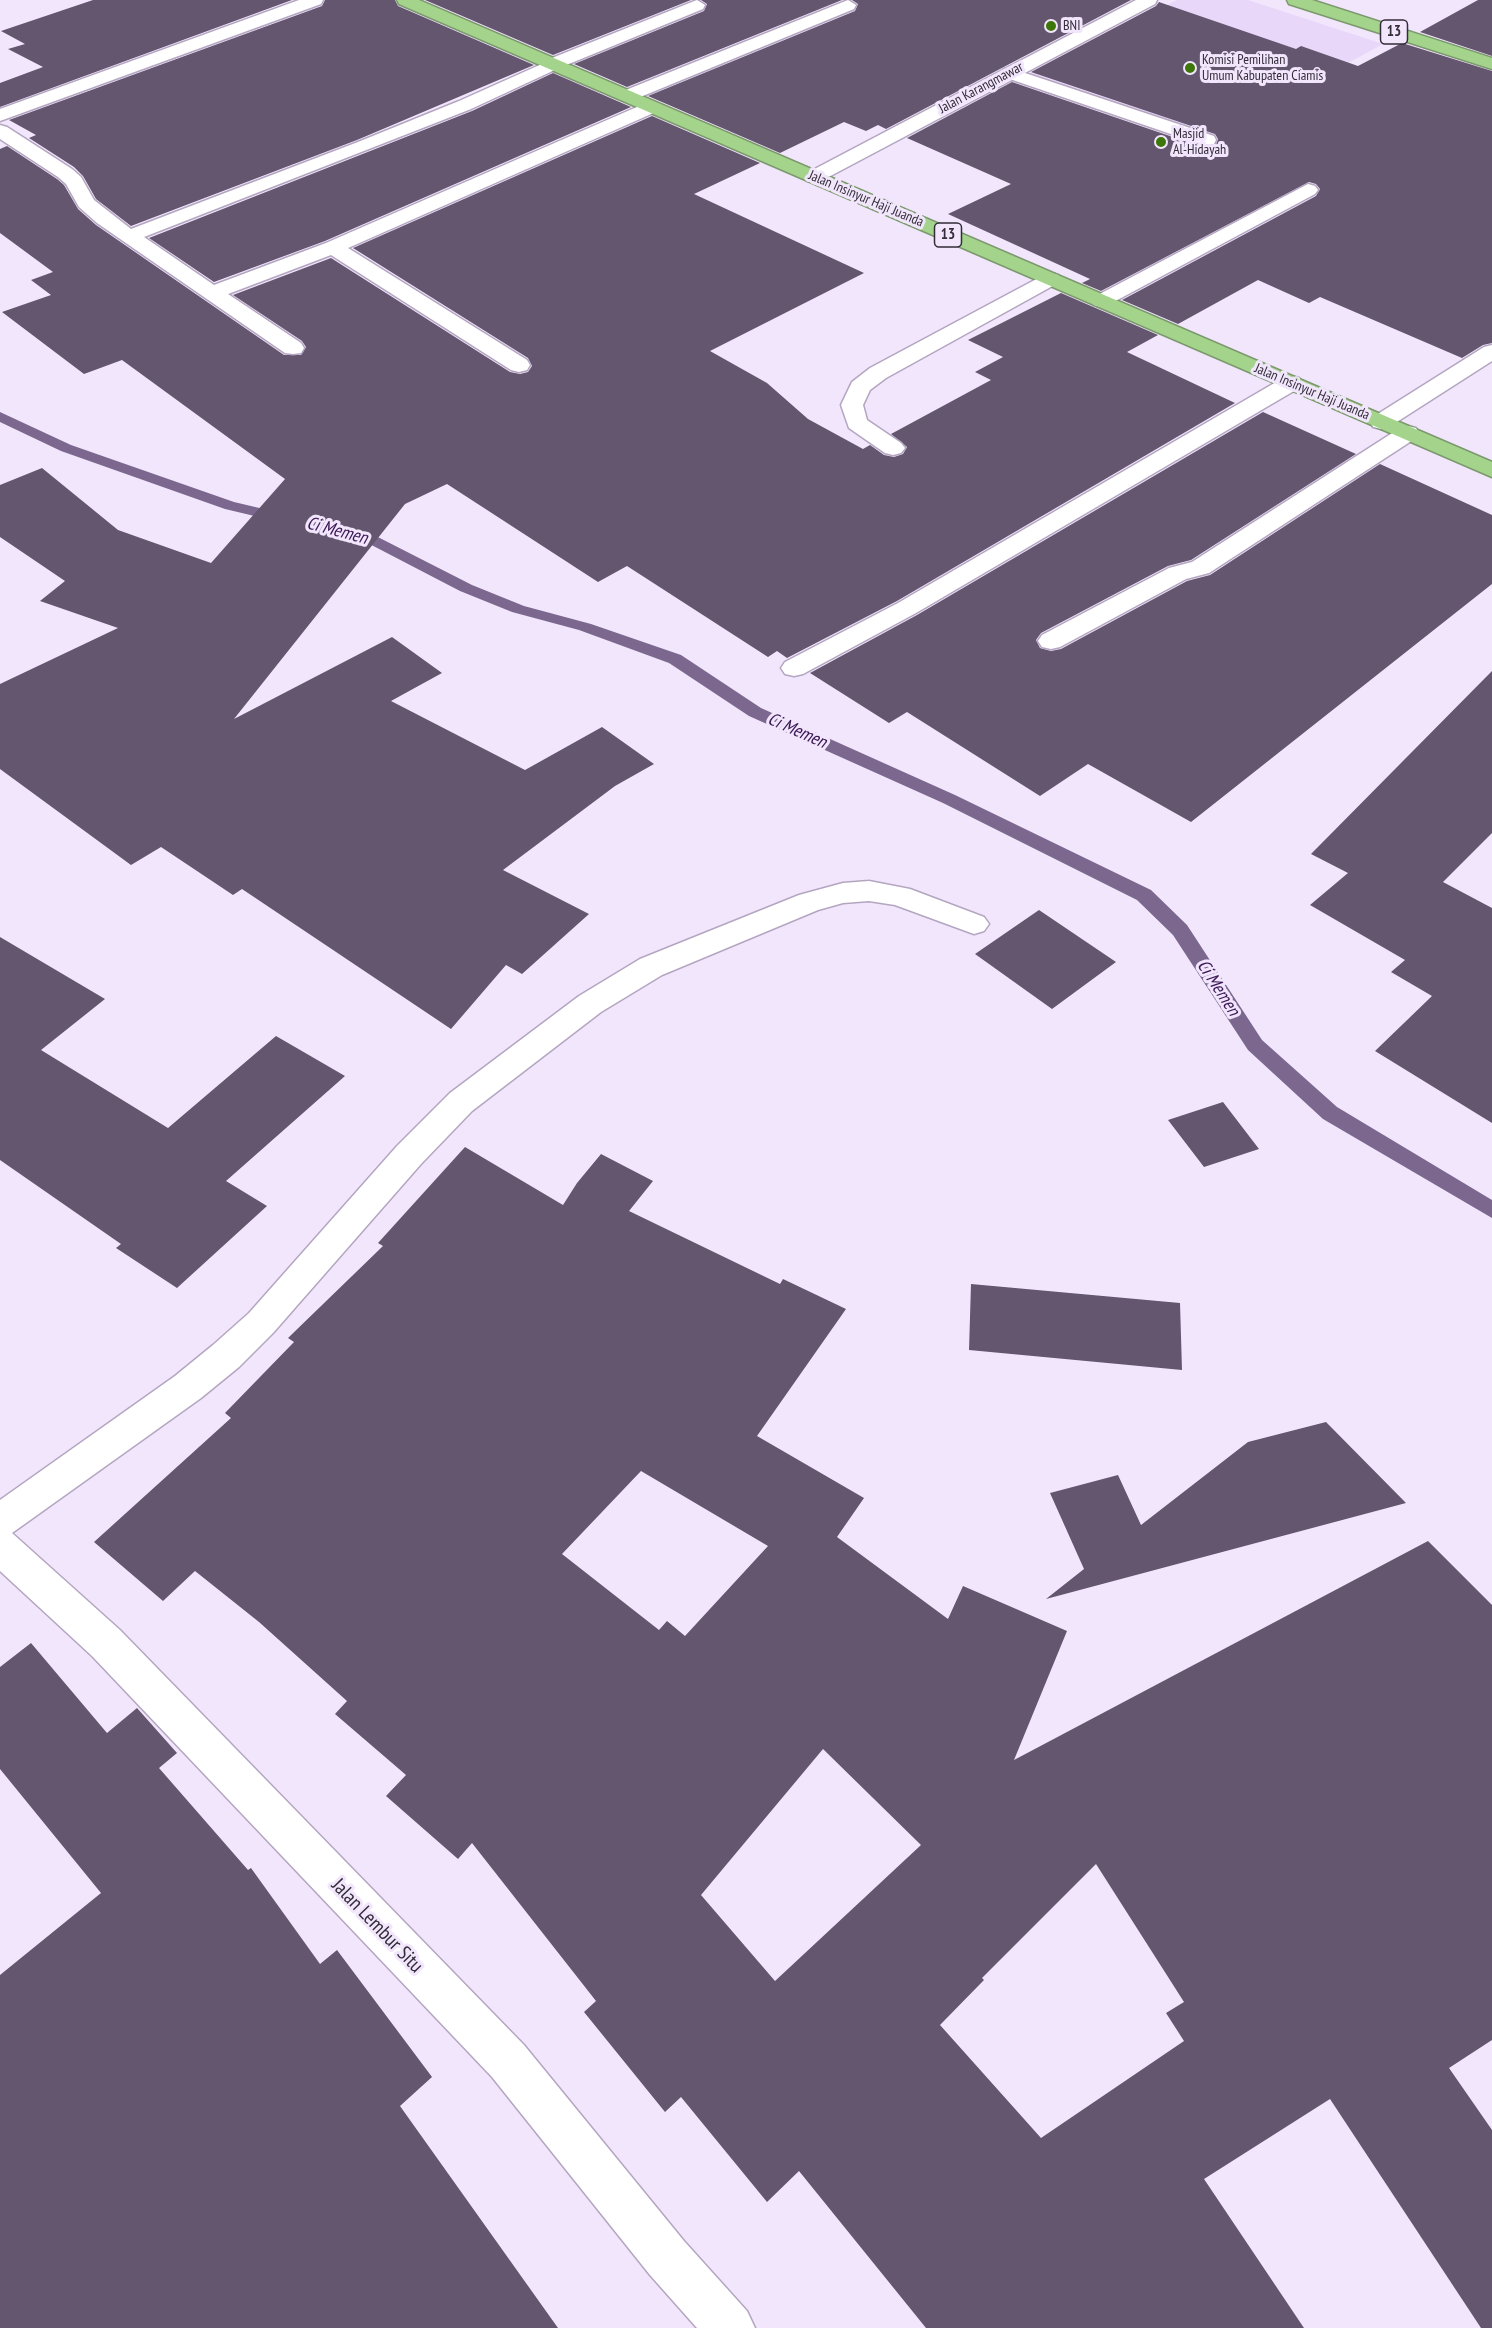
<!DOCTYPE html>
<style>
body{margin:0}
canvas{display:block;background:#f2e6fd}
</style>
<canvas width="1492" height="2328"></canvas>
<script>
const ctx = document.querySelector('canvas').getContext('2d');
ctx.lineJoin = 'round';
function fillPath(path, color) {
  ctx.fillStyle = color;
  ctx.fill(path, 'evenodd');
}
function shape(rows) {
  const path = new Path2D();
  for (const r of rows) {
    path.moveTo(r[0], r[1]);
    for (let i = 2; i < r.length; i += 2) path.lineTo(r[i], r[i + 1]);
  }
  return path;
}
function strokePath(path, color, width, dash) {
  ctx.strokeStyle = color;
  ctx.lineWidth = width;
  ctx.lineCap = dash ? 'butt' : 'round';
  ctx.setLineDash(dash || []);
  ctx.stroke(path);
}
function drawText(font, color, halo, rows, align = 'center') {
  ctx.font = font + ' "PT Sans Narrow",sans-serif';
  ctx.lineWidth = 6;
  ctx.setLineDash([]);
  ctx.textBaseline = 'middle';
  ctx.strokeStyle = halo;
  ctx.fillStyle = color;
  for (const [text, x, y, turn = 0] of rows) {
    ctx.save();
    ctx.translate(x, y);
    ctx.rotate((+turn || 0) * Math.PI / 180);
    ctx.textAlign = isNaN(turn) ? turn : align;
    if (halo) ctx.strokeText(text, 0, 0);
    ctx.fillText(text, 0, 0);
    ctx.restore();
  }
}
const built = shape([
 [1177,0,1248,0,1383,44,1211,137,1031,74]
]);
const stream = shape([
 [0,412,71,445,234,502,289,515,292,518,284,523,225,509,61,451,0,422,0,412],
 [350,527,368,532,472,585,524,606,591,624,681,655,761,708,955,795,1151,890,1187,925,1262,1040,1337,1107,1492,1200,1492,1218,1323,1119,1248,1050,1173,935,1137,900,943,803,749,716,669,663,579,630,512,612,460,591,358,538,345,535,342,532,350,527]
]);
const building = shape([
 [93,0,292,0,0,107,0,83,43,67,8,49,25,44,1,31],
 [325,0,395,0,398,6,534,65,357,140,131,226,96,199,83,176,74,167,29,138,36,135,9,120,322,6],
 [425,0,691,0,553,55],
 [701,0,842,0,627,87,574,64,704,11,707,4],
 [852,0,1131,0,886,129,878,125,866,131,844,122,780,153,648,96,855,11,858,4],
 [1478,0,1492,0,1492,56,1420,32],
 [1159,2,1296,49,1301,46,1358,66,1402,43,1492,71,1492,343,1483,345,1462,358,1320,297,1309,303,1258,280,1178,324,1122,300,1316,196,1320,189,1316,184,1309,182,1101,291,1082,283,1090,279,948,214,1011,184,907,138,1012,82,1199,146,1216,145,1218,139,1215,134,1031,72,1156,6],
 [553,73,631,107,325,241,214,282,149,238,472,111],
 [652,116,760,163,694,194,864,273,710,351,767,383,808,419,863,449,870,445,884,455,894,457,903,454,907,447,891,434,991,380,975,372,1003,357,968,340,1061,293,1158,335,1127,352,1235,403,897,601,787,658,777,651,768,657,627,566,598,582,447,484,405,504,234,719,392,637,442,673,391,701,525,770,602,727,654,764,615,786,503,870,589,914,522,974,506,965,451,1029,242,889,233,895,161,847,131,865,0,769,0,684,118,628,40,601,65,581,0,537,0,485,42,468,118,530,211,563,285,479,122,360,84,374,2,312,51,295,31,280,53,272,0,233,0,149,7,146,57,179,64,185,78,209,96,225,284,355,301,355,306,347,302,341,233,295,331,258,510,372,520,374,528,372,532,366,528,358,353,248],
 [1263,412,1356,454,1191,560,1168,566,1041,633,1036,640,1040,648,1051,651,1061,649,1187,581,1210,575,1380,464,1492,515,1492,584,1191,822,1088,764,1040,796,907,712,889,723,810,673,917,615],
 [1492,671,1492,833,1443,882,1492,908,1492,1123,1375,1051,1432,996,1391,972,1405,960,1310,905,1348,873,1311,854],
 [1039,910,1116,962,1052,1009,975,954],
 [0,937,105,999,41,1050,168,1128,276,1036,345,1076,226,1181,267,1206,177,1288,116,1248,121,1244,0,1160],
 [1223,1102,1259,1149,1204,1167,1168,1120],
 [465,1147,563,1205,577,1183,601,1154,653,1181,629,1211,780,1284,783,1279,846,1309,757,1436,864,1498,837,1537,948,1619,963,1586,1067,1631,1014,1760,1428,1541,1492,1605,1492,2040,1449,2068,1492,2130,1492,2328,1481,2328,1330,2099,1204,2179,1304,2328,926,2328,799,2171,767,2202,681,2097,665,2112,584,2012,596,2001,472,1843,458,1859,386,1796,406,1775,335,1714,347,1701,259,1622,195,1571,163,1601,94,1542,231,1418,225,1413,294,1342,288,1338,383,1246,378,1243],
 [641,1471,768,1546,685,1636,667,1621,659,1630,562,1554],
 [823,1749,921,1845,775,1981,701,1895],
 [1096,1864,1184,2002,1166,2013,1184,2041,1041,2138,940,2025,984,1980,982,1978],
 [971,1284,1180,1303,1182,1370,969,1350],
 [1326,1422,1406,1503,1046,1599,1084,1569,1050,1493,1118,1475,1141,1525,1248,1442],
 [31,1643,107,1733,137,1708,177,1753,159,1768,248,1870,251,1868,320,1964,337,1950,432,2077,400,2106,558,2328,0,2328,0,1975,101,1893,0,1769,0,1667]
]);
const lane = shape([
 [697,0,705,5,703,9,559,68,553,69,547,68,544,64,547,60,697,0],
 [1010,68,1214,136,1216,140,1214,144,1200,144,1004,77,1001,73,1004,69,1010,68]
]);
const street = shape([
 [299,0,323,0,321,4,0,121,0,109,299,0],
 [848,0,856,5,854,9,633,100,621,100,618,96,621,92,848,0],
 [1136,0,1157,0,1155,4,821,181,807,181,804,177,807,173,1136,0],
 [553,59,559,60,562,64,559,68,471,109,144,237,214,285,326,243,646,103,658,103,661,107,658,111,348,248,527,360,530,365,527,370,519,372,511,370,331,255,228,294,301,343,304,348,301,353,293,354,285,353,97,223,79,207,66,184,58,177,0,139,0,125,7,127,72,169,81,177,94,200,131,229,358,142,459,101,553,59],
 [1308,184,1315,186,1318,190,1315,194,1108,305,1101,307,1094,305,1091,301,1094,297,1308,184],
 [1051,273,1058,275,1061,279,1058,283,886,378,870,390,863,405,867,420,901,443,905,448,901,453,893,455,885,453,849,428,841,405,852,382,870,368,1044,275,1051,273],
 [1492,345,1492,361,1389,427,1381,429,1373,427,1370,422,1373,417,1484,347,1492,345],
 [1291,376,1299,378,1302,383,1299,388,916,613,803,674,794,676,785,674,781,668,785,662,898,603,1283,378,1291,376],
 [1408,426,1416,428,1419,433,1416,438,1209,573,1186,579,1060,647,1051,649,1042,647,1038,641,1042,635,1169,568,1192,562,1400,428,1408,426],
 [869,881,910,889,984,917,989,924,984,931,974,934,895,905,869,901,843,903,818,910,662,975,601,1012,472,1111,421,1164,273,1333,239,1367,201,1398,12,1533,120,1630,524,2045,684,2241,747,2311,755,2328,697,2328,650,2275,492,2077,92,1656,0,1571,0,1500,175,1376,213,1345,249,1313,397,1146,450,1093,579,996,640,959,799,895,843,883,869,881]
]);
const highway = shape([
 [397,0,419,0,1492,462,1492,477,399,4,397,0],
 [1287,0,1312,0,1492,58,1492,69,1289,4,1287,0]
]);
const markers = [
 [1051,26,6,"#3d7609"],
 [1190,68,6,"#3d7609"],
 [1161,142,6,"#3d7609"]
];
const farPoinames = [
 ["BNI",1063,26],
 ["Komisi Pemilihan",1202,60],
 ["Umum Kabupaten Ciamis",1202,76],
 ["Masjid",1173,134],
 ["Al-Hidayah",1173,150]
];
const farStreetnames = [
 ["Jalan Karangmawar",981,88,-28],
 ["Jalan Insinyur Haji Juanda",866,199,23],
 ["Jalan Insinyur Haji Juanda",1312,392,23]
];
const shields = [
 [1394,32,27],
 [948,235,27]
];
const shieldNames = [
 ["13",1394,32],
 ["13",948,235]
];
const waterNames = [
 ["Ci Memen",337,531,15],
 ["Ci Memen",797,731,24],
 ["Ci Memen",1218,988,57]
];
const nearStreetnames = [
 ["Jalan Lembur Situ",377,1926,46]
];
fillPath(built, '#e9d7fa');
fillPath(stream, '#7c688e');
fillPath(building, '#63566e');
strokePath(lane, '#b4a6c1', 3);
strokePath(street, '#b4a6c1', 3);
strokePath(highway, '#7c996e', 3);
fillPath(lane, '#fff');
fillPath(street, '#fff');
fillPath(highway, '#a4d38b');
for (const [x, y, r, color] of markers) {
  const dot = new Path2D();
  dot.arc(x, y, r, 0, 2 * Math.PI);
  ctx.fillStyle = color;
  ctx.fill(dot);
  strokePath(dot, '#f2e6fd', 2);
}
drawText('14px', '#332d38', '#f2e6fd', farPoinames, 'left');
drawText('14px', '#332d38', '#f2e6fd', farStreetnames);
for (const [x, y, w] of shields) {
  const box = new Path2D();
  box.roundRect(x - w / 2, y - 12, w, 24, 4.5);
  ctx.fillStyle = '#f2e6fd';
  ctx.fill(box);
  strokePath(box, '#332d38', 1.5);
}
drawText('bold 15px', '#332d38', null, shieldNames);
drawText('italic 18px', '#3b1854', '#f2e6fd', waterNames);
drawText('20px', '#332d38', '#f2e6fd', nearStreetnames);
</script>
